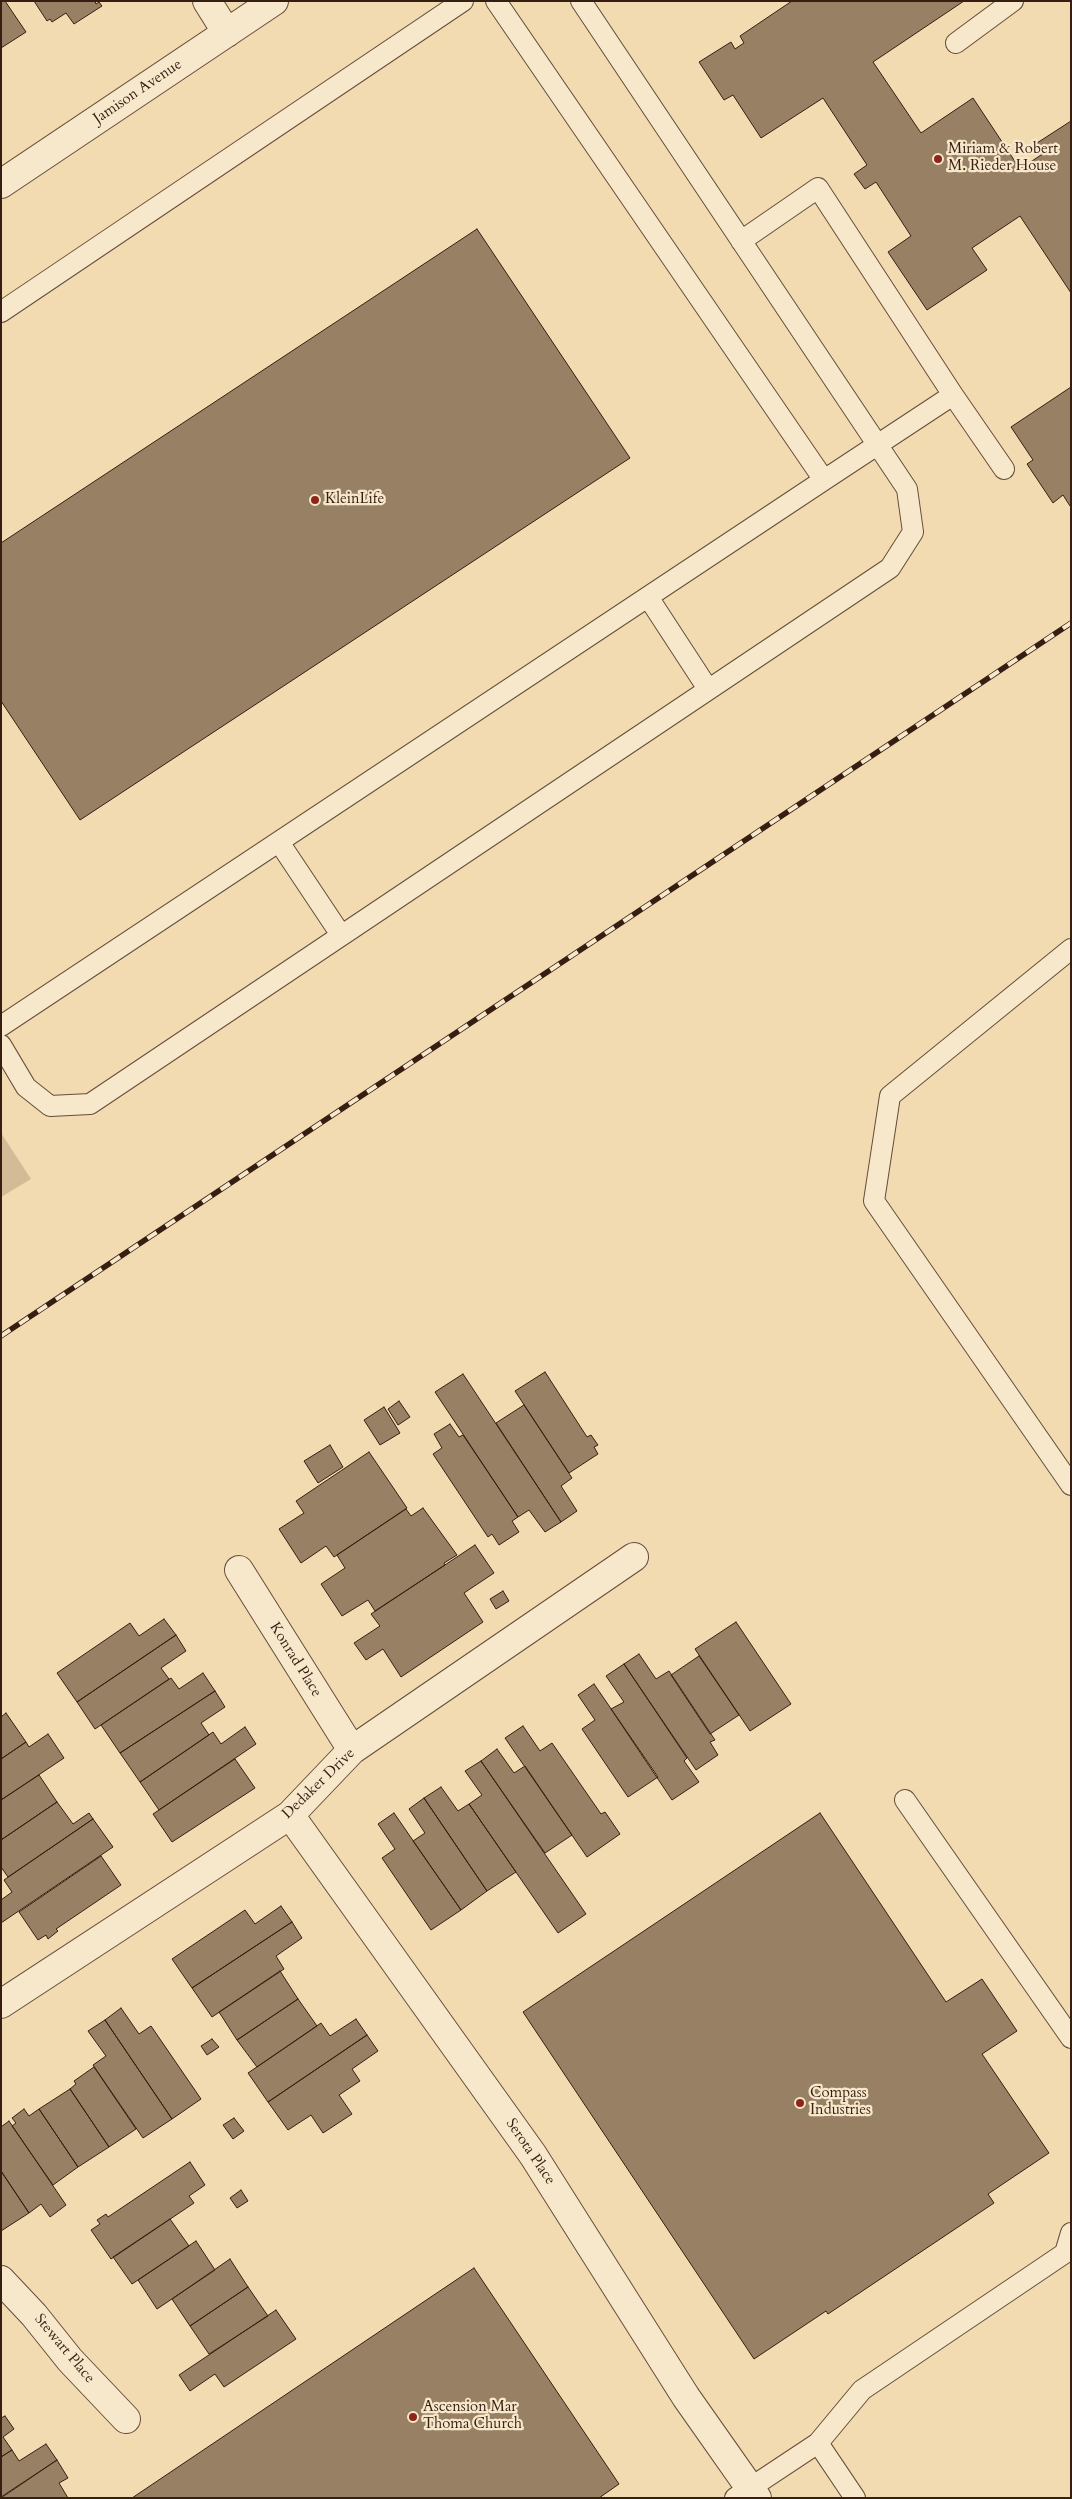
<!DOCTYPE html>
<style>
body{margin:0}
#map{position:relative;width:1072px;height:2499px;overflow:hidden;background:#f2dbb1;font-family:Cardo,serif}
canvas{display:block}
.frame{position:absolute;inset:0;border:2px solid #361e12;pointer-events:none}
</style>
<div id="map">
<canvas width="1072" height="2499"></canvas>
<div class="frame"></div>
</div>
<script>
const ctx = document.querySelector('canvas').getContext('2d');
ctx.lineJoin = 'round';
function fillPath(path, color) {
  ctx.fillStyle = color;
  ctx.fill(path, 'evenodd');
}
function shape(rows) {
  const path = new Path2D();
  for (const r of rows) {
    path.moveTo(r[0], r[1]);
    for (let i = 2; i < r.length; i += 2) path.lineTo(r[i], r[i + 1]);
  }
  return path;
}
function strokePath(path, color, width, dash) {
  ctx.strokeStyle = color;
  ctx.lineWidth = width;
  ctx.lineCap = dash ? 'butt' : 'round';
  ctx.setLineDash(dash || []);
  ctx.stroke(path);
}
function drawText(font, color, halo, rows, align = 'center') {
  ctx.font = font + ' Cardo,serif';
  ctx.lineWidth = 4.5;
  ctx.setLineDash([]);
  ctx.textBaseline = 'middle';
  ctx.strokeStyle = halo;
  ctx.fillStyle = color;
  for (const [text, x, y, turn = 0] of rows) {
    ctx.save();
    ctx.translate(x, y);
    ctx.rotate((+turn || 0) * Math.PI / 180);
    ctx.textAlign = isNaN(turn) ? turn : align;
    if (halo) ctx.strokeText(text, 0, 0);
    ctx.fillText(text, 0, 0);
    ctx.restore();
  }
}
const green = shape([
 [1,1133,31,1179,1,1197]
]);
const building = shape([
 [1,1,5,1,26,32,1,48,1,1],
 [34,1,95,1,96,4,99,2,102,6,74,24,66,13,52,22,50,19,47,21,34,1],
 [792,1,964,1,873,62,921,133,973,98,1020,169,1044,153,1037,143,1071,121,1071,293,1020,216,972,248,987,270,927,310,888,252,911,236,876,182,865,189,854,174,867,165,823,98,761,138,733,95,724,100,699,62,731,42,735,49,744,43,740,36,792,1],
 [477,229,630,458,80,820,1,701,1,543,477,229],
 [1071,387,1071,506,1070,506,1063,495,1053,503,1027,464,1033,460,1011,427,1071,387],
 [545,1372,587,1437,591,1435,598,1445,594,1447,598,1454,569,1473,515,1391,545,1372],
 [463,1374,561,1522,545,1532,529,1510,518,1517,435,1392,463,1374],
 [399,1401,410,1417,398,1425,388,1409,399,1401],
 [524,1405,572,1478,561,1486,577,1511,561,1522,496,1423,524,1405],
 [384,1407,400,1433,380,1445,364,1420,384,1407],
 [450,1424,459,1437,463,1435,518,1517,512,1521,519,1532,499,1545,492,1534,488,1537,433,1454,442,1448,434,1434,450,1424],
 [330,1445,343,1467,318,1483,304,1461,330,1445],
 [369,1452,407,1508,334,1557,326,1546,301,1563,279,1529,304,1513,296,1501,369,1452],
 [423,1508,457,1555,444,1563,445,1565,375,1611,368,1600,342,1616,321,1584,345,1568,337,1555,406,1509,411,1516,423,1508],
 [475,1545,494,1573,464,1593,483,1622,401,1677,383,1649,366,1660,354,1643,380,1626,371,1614,475,1545],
 [503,1591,509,1601,496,1609,490,1599,503,1591],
 [164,1619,176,1635,77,1702,57,1673,130,1623,139,1636,164,1619],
 [736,1622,791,1704,750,1731,695,1649,736,1622],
 [176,1635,186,1651,161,1668,169,1679,95,1729,77,1702,176,1635],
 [639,1654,656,1679,669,1671,715,1740,710,1742,718,1755,696,1770,624,1664,639,1654],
 [699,1656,739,1715,710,1734,671,1675,699,1656],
 [624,1664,687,1758,684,1761,699,1782,672,1800,611,1709,624,1702,606,1676,624,1664],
 [203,1673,215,1691,120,1753,101,1725,171,1678,179,1689,203,1673],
 [594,1684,658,1777,628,1797,582,1729,595,1720,578,1695,594,1684],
 [215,1691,225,1707,201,1723,209,1735,140,1782,120,1753,215,1691],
 [6,1713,26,1742,1,1759,1,1717,6,1713],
 [523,1726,540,1751,552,1743,601,1814,605,1812,620,1834,587,1857,505,1738,523,1726],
 [245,1727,256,1744,159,1810,140,1782,213,1732,221,1744,245,1727],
 [48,1734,64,1758,1,1800,1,1759,26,1742,29,1747,48,1734],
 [497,1749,514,1773,525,1766,572,1835,545,1853,481,1761,497,1749],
 [235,1759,255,1788,172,1842,153,1814,235,1759],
 [481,1761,586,1914,558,1933,469,1804,482,1795,465,1771,481,1761],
 [39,1775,57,1802,1,1840,1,1800,39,1775],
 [441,1787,458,1811,469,1804,516,1872,487,1891,424,1798,441,1787],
 [424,1798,487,1891,461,1910,413,1841,425,1833,409,1809,424,1798],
 [57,1802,73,1824,89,1813,93,1819,8,1877,1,1867,1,1840,57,1802],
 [394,1813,461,1910,431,1930,382,1858,395,1849,378,1824,394,1813],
 [820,1813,946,2002,982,1979,1017,2031,982,2054,1049,2153,988,2194,994,2203,828,2314,826,2311,754,2359,523,2012,820,1813],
 [93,1819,113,1847,1,1923,1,1900,12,1892,4,1880,93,1819],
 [101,1856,121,1885,56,1929,58,1931,48,1939,46,1935,38,1940,19,1912,101,1856],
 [281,1906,292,1922,192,1988,172,1959,245,1910,255,1924,281,1906],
 [292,1922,302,1938,276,1956,284,1969,212,2017,192,1988,292,1922],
 [280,1971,298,1999,237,2040,219,2012,280,1971],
 [298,1999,317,2026,257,2067,237,2040,298,1999],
 [121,2008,139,2034,151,2026,201,2099,172,2119,105,2020,121,2008],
 [356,2019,367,2035,268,2102,248,2073,321,2023,330,2036,356,2019],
 [105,2020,172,2119,143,2138,93,2065,106,2056,88,2031,105,2020],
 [367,2035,378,2051,352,2069,360,2081,339,2095,352,2114,323,2133,311,2115,288,2130,268,2102,367,2035],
 [212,2039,219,2047,207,2055,201,2046,212,2039],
 [94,2067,136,2129,109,2147,70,2089,76,2084,74,2081,94,2067],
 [70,2089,109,2147,78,2167,39,2109,70,2089],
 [24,2109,29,2116,39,2109,78,2167,53,2185,12,2126,16,2123,12,2118,24,2109],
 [234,2118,244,2131,233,2139,223,2125,234,2118],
 [9,2121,66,2205,50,2217,41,2204,29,2213,1,2171,1,2127,9,2121],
 [190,2162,205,2185,189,2196,194,2203,111,2259,91,2230,100,2224,97,2220,106,2214,108,2217,190,2162],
 [1,2171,29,2213,1,2231,1,2171],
 [241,2190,248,2201,237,2208,230,2198,241,2190],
 [170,2219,189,2246,132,2284,113,2257,170,2219],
 [196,2241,215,2270,157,2309,138,2280,196,2241],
 [230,2259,248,2287,190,2326,172,2299,230,2259],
 [474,2268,619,2484,599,2498,132,2498,474,2268],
 [248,2287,268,2316,209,2354,190,2326,248,2287],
 [276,2310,296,2339,224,2387,215,2374,190,2391,179,2375,276,2310],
 [5,2416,14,2429,3,2437,12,2450,1,2457,1,2418,5,2416],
 [46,2444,57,2460,1,2497,1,2457,12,2450,19,2461,46,2444],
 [57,2460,68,2478,59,2483,68,2498,1,2498,57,2460]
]);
const lane = shape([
 [956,43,1013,1],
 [741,241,818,188,953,395,824,480],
 [1,312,463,1],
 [953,395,1004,469],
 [648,597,708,689],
 [279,842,341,935],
 [1071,949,890,1096,874,1201,1071,1485],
 [1,1026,824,480,496,1],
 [1,1045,26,1087,50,1106,90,1104,890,568,913,532,907,489,581,1],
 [905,1800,1071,2038],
 [818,2443,862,2390,1065,2253,1071,2233],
 [735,2498,818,2443,855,2498]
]);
const street = shape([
 [207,1,227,33],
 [1,184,274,1],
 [239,1570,352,1750],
 [290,1815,533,2155,686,2397,757,2498],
 [1,2004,290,1815,352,1750,634,1557],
 [1,2280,34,2315,70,2360,126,2419]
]);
const rail = shape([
 [1,1336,1071,623]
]);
const markers = [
 [938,159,5,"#8f2418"],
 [315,500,5,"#8f2418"],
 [800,2103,5,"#8f2418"],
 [413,2417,5,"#8f2418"]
];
const streetNames = [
 ["Jamison Avenue",138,92,-34],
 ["Konrad Place",295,1660,58],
 ["Dedaker Drive",319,1784,-44],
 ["Serota Place",530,2152,56],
 ["Stewart Place",64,2349,50]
];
const poiNames = [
 ["Miriam & Robert",948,150],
 ["M. Rieder House",948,167],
 ["KleinLife",325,500],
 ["Compass",810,2094],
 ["Industries",810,2111],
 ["Ascension Mar",423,2408],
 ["Thoma Church",423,2425]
];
fillPath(green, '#d2bb96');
fillPath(building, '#988065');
strokePath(building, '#361e12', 1);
strokePath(lane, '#654d3a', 22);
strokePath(street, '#654d3a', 30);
strokePath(lane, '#f7e8cc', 20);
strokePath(street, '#f7e8cc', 28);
strokePath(rail, '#361e12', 5.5);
strokePath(rail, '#f7e8cc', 4, [11]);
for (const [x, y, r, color] of markers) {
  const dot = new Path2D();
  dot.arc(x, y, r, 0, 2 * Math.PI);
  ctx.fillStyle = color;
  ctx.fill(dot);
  strokePath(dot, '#f7e8cc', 2);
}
drawText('15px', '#361e12', '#f7e8cc', streetNames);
drawText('15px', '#361e12', '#f7e8cc', poiNames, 'left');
</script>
